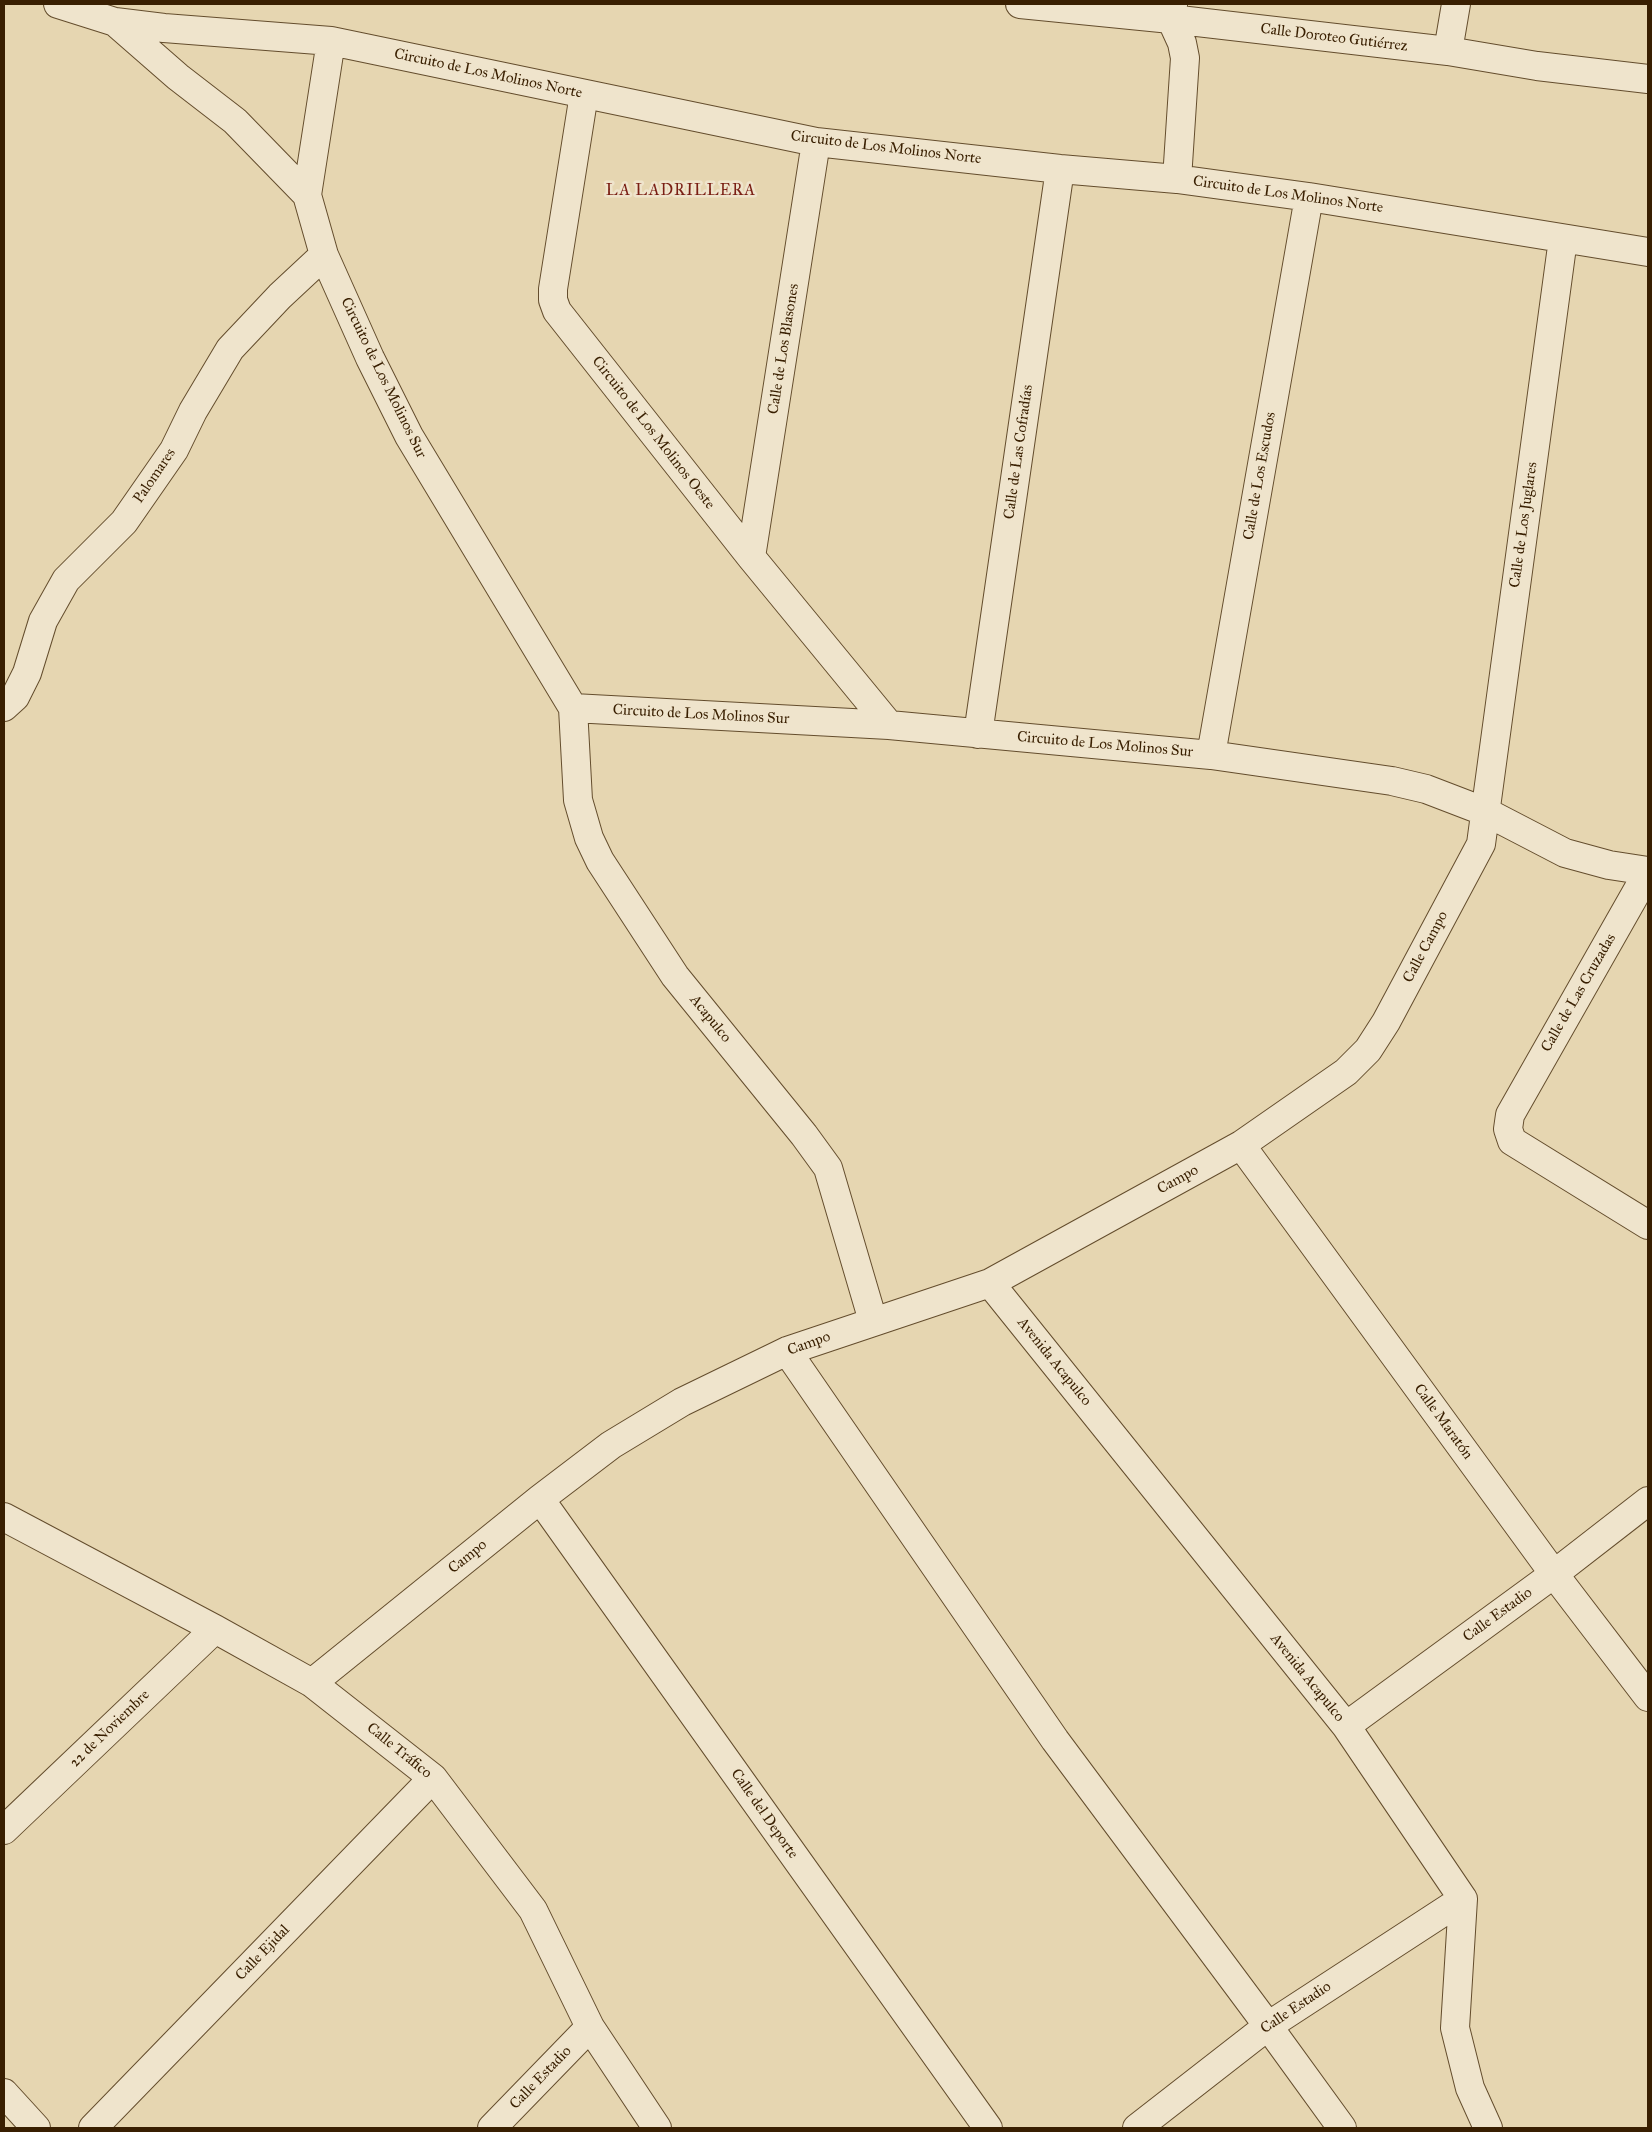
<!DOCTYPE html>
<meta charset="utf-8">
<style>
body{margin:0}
#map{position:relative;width:1652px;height:2132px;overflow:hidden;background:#e6d6b1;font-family:"IM FELL Great Primer",serif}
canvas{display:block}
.frame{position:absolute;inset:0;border:5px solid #391f01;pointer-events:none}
</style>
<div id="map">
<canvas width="1652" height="2132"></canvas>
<div class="frame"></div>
</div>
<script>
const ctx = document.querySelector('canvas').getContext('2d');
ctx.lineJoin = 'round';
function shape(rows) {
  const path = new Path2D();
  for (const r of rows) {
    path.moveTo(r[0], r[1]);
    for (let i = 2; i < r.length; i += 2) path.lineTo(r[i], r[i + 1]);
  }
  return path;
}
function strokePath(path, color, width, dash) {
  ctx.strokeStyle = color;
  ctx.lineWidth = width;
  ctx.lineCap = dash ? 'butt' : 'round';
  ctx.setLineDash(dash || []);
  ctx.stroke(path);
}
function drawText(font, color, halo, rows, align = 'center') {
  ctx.font = font + ' "IM FELL Great Primer",serif';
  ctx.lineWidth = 5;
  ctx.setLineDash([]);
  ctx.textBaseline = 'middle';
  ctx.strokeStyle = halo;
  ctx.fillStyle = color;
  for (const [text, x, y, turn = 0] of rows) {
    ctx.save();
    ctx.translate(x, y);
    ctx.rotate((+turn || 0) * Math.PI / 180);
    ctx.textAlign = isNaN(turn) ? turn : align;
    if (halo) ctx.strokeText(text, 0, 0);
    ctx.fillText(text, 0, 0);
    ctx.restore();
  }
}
const street = shape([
 [58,4,115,22,164,28,331,41,816,142,1060,169,1177,179,1309,197,1648,252],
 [1020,4,1171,19,1448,51,1537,66,1648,79],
 [1173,5,1171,19,1182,43,1185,58,1177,179],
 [115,22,178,77,235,121,307,195,324,255,370,358,409,436,573,708,578,800,589,838,600,861,675,976,804,1135,828,1168,873,1321],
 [1448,51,1456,4],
 [584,94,553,289,553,300,557,311,751,557,889,725],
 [307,195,331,41],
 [751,557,816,142],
 [4,707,15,697,27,673,43,621,66,580,124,522,174,450,193,411,230,349,280,296,324,255],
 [573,708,889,725,1211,755,1392,781,1426,789,1486,812,1565,853,1609,865,1648,871],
 [978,734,1060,169],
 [1211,755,1309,197],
 [1648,872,1510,1115,1508,1129,1512,1141,1648,1225],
 [1241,1145,1554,1574,1648,1697],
 [990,1283,1346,1726,1463,1899,1455,2028,1470,2088,1488,2128],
 [787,1351,1055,1740,1268,2026,1342,2128],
 [540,1499,988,2128],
 [4,1517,215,1629,312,1683,433,1778,533,1910,590,2027,657,2128],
 [312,1683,540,1499,611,1445,682,1402,787,1351,990,1283,1241,1145,1346,1072,1368,1050,1386,1022,1481,844,1563,239],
 [1346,1726,1554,1574,1648,1501],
 [4,1830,215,1629],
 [4,2093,36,2128],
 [93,2128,433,1778],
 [492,2128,590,2027],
 [1137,2128,1268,2026,1463,1899]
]);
const streetNames = [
 ["Calle Doroteo Gutiérrez",1334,38,7],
 ["Circuito de Los Molinos Norte",488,74,12],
 ["Circuito de Los Molinos Norte",886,148,7],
 ["Circuito de Los Molinos Norte",1288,195,8],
 ["Calle de Los Blasones",784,349,-81],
 ["Circuito de Los Molinos Sur",383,378,64],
 ["Circuito de Los Molinos Oeste",653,433,52],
 ["Calle de Las Cofradías",1019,452,-82],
 ["Palomares",155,476,-56],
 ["Calle de Los Escudos",1260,476,-80],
 ["Calle de Los Juglares",1524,525,-82],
 ["Circuito de Los Molinos Sur",701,715,3],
 ["Circuito de Los Molinos Sur",1105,745,5],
 ["Calle Campo",1426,947,-62],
 ["Calle de Las Cruzadas",1579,993,-60],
 ["Acapulco",710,1019,51],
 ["Campo",1178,1180,-29],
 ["Campo",809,1344,-20],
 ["Avenida Acapulco",1054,1362,51],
 ["Calle Maratón",1443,1422,54],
 ["Campo",468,1557,-39],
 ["Calle Estadio",1498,1615,-36],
 ["Avenida Acapulco",1307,1678,51],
 ["22 de Noviembre",110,1729,-44],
 ["Calle Tráfico",399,1751,39],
 ["Calle del Deporte",764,1814,55],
 ["Calle Ejidal",263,1953,-46],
 ["Calle Estadio",1296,2008,-34],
 ["Calle Estadio",541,2078,-46]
];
const neighbourhoodNames = [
 ["LA LADRILLERA",681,191]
];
strokePath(street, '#644d2d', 30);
strokePath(street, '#efe4cc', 28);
drawText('15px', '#391f01', '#efe4cc', streetNames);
ctx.letterSpacing = '1px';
drawText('16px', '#7a1f14', '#efe4cc', neighbourhoodNames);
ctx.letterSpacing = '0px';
</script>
